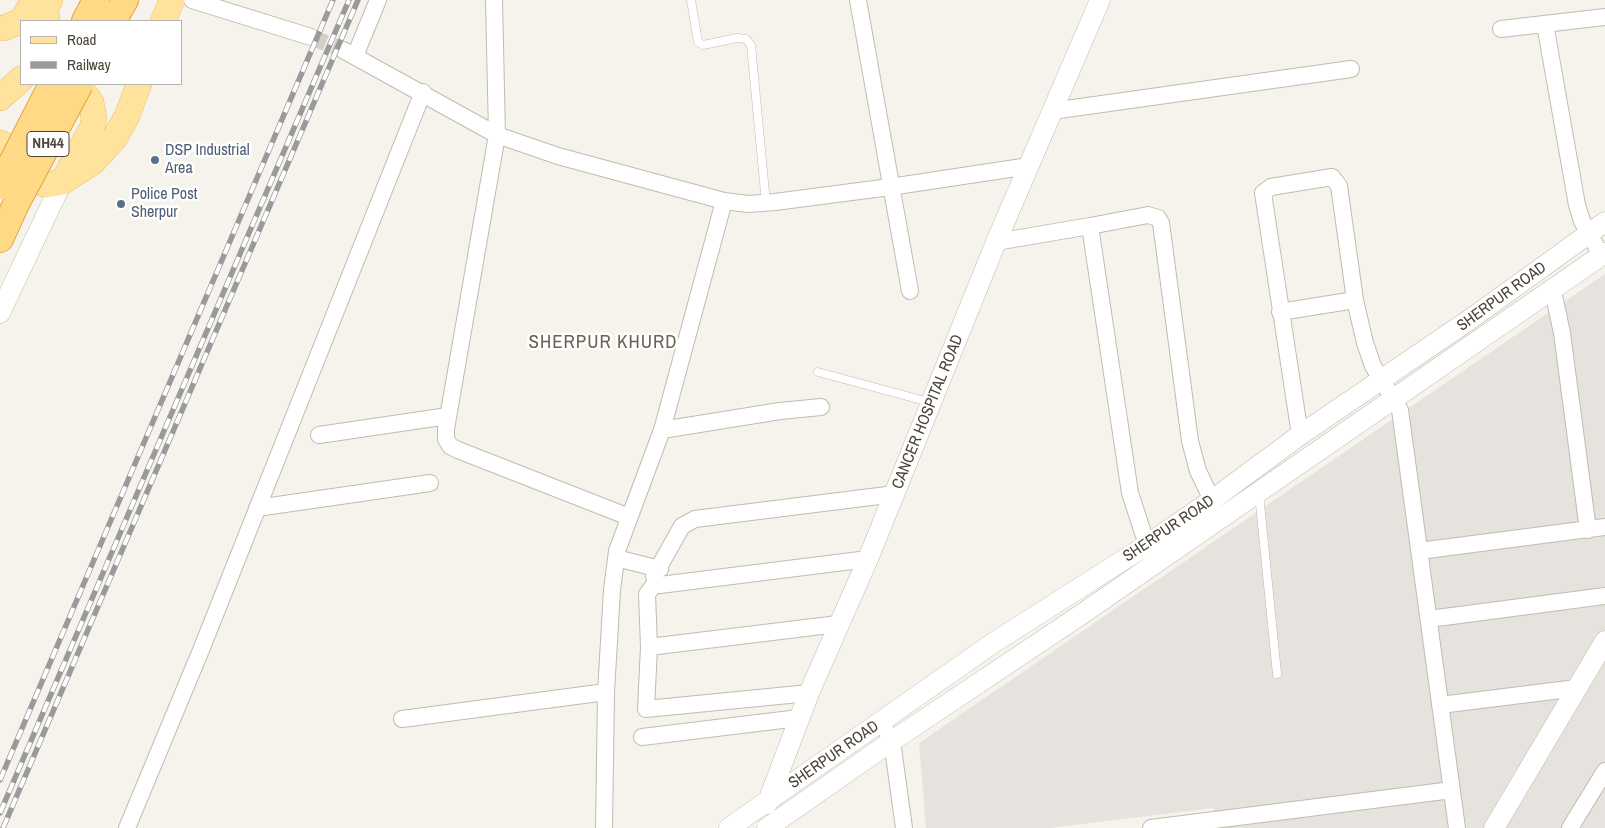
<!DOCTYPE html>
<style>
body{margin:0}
#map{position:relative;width:1605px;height:828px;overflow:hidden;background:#f6f3ec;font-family:"Archivo Narrow",sans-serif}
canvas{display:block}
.legend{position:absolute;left:20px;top:20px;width:162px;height:65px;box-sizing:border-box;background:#fff;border:1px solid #b7b4b0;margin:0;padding:6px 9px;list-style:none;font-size:15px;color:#4b4439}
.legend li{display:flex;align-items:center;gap:10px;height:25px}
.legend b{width:25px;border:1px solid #b7b4b0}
</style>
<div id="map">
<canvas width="1605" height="828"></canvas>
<ul class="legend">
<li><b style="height:6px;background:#ffe39c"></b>Road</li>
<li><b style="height:6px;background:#9a9a9a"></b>Railway</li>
</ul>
</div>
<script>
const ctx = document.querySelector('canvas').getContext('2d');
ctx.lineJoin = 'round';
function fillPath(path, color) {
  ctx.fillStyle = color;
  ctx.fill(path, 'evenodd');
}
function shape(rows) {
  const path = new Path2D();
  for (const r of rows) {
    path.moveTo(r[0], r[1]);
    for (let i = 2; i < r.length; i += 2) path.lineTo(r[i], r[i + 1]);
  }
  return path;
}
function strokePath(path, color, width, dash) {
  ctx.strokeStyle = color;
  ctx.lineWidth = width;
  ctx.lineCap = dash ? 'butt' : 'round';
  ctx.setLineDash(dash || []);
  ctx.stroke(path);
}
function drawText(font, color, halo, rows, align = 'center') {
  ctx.font = font + ' "Archivo Narrow",sans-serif';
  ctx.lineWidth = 5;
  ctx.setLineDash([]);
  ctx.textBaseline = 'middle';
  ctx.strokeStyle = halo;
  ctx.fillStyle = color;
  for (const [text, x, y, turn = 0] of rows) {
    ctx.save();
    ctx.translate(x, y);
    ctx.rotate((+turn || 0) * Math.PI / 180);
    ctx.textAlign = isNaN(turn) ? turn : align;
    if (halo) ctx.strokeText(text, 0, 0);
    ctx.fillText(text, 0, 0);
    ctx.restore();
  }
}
const industrial = shape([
 [1605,274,1605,828,1216,828,1213,808,1050,828,926,828,919,743]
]);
const minorTunnel = shape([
 [311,37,343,50]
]);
const service = shape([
 [691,0,698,42,703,45,737,38,746,39,751,45,766,203],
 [818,372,929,402],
 [1259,494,1277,674]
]);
const minor = shape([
 [192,0,311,37],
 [494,0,497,135],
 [858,0,910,291],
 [1545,24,1577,205,1582,221,1601,255],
 [1501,29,1605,17],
 [343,50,497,135],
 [355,56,378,0],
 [1052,111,1351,69],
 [996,242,1090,226],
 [1553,291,1562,333,1588,530],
 [1280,312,1355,300],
 [662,430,780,411,821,407],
 [319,435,448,416],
 [1300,435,1263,193,1271,187,1332,177,1339,186,1355,300,1365,343,1373,366,1400,410,1457,828],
 [257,508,430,483],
 [629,517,458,450,450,446,446,439,446,429,497,135,558,156,724,201],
 [1147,545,1130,493,1090,226,1148,215,1158,218,1161,223,1190,441,1198,471,1212,500],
 [1419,551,1605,527],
 [616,558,660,569],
 [868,559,660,585,656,582,654,576,682,526,695,519,895,494],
 [656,582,647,594,649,647,646,709,809,693],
 [1429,619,1605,596],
 [649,647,838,624],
 [1440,705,1577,688],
 [402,719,606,692],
 [887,732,892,741,904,828],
 [642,737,799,718],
 [127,828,201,650,423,92],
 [604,828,606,692,612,590,617,551,662,430,724,201,748,204,775,202,890,187,1029,166],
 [1151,828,1452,790],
 [1570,828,1605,771]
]);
const tertiary = shape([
 [0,313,62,182],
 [767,804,809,693,868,559,996,242,1100,0],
 [729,828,993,643,1147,545,1212,500,1300,435,1469,320,1605,222],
 [767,828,892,741,1079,616,1605,253],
 [1494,828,1605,641]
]);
const primary = shape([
 [47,21,46,9,50,0],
 [163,21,172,0],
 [4,28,21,21,34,0],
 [0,98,21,79],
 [0,143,36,161],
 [9,170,46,185,62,182,93,162,114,139,127,116,139,84],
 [64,179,92,128,94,118,91,102,78,84]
]);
const trunk = shape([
 [85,21,96,0],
 [113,21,125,0],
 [0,239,16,204]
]);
const rail = shape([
 [0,780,333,0],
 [0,813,349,0],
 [3,828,358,0]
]);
const trunkBridge = shape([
 [0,186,52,84],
 [16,204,80,84]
]);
const markers = [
 [155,160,5,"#5c6f8a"],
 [121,204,5,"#5c6f8a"]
];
const shields = [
 [48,144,42]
];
const shieldNames = [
 ["NH44",48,144]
];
const serviceNames = [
 ["DSP Industrial",165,151],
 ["Area",165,169],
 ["Police Post",131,195],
 ["Sherpur",131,213]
];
const streetNames = [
 ["SHERPUR ROAD",1502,297,-36],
 ["CANCER HOSPITAL ROAD",928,412,-68],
 ["SHERPUR ROAD",1169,529,-34],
 ["SHERPUR ROAD",834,755,-35]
];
const quarterNames = [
 ["SHERPUR KHURD",603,343]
];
fillPath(industrial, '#e6e2dd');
strokePath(minorTunnel, '#d4d0c8', 16, [16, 8]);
strokePath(service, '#c2bbae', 9);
strokePath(minor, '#c2bbae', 18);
strokePath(tertiary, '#c2bbae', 21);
strokePath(primary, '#e6c16a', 26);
strokePath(trunk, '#e0a43c', 28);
strokePath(service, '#fff', 8);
strokePath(minor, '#fff', 16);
strokePath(tertiary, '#fff', 20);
strokePath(primary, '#ffe39c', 25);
strokePath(trunk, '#ffd985', 26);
strokePath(rail, '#9a9a9a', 5.5);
strokePath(rail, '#fff', 4, [11]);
strokePath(trunkBridge, '#e0a43c', 28, []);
strokePath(trunkBridge, '#ffd985', 26);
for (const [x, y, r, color] of markers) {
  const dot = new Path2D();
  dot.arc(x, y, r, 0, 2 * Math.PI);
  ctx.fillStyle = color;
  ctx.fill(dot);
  strokePath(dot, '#fff', 2);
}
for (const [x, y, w] of shields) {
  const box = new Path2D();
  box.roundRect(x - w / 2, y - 12.5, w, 25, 4);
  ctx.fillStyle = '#fff';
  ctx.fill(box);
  strokePath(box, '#4b4439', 1);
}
drawText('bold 15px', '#4b4439', null, shieldNames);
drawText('16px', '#4e5e75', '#fff', serviceNames, 'left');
drawText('16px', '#4b4439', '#fff', streetNames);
ctx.letterSpacing = '1px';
drawText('19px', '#6e6250', '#fff', quarterNames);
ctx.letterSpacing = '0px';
</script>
